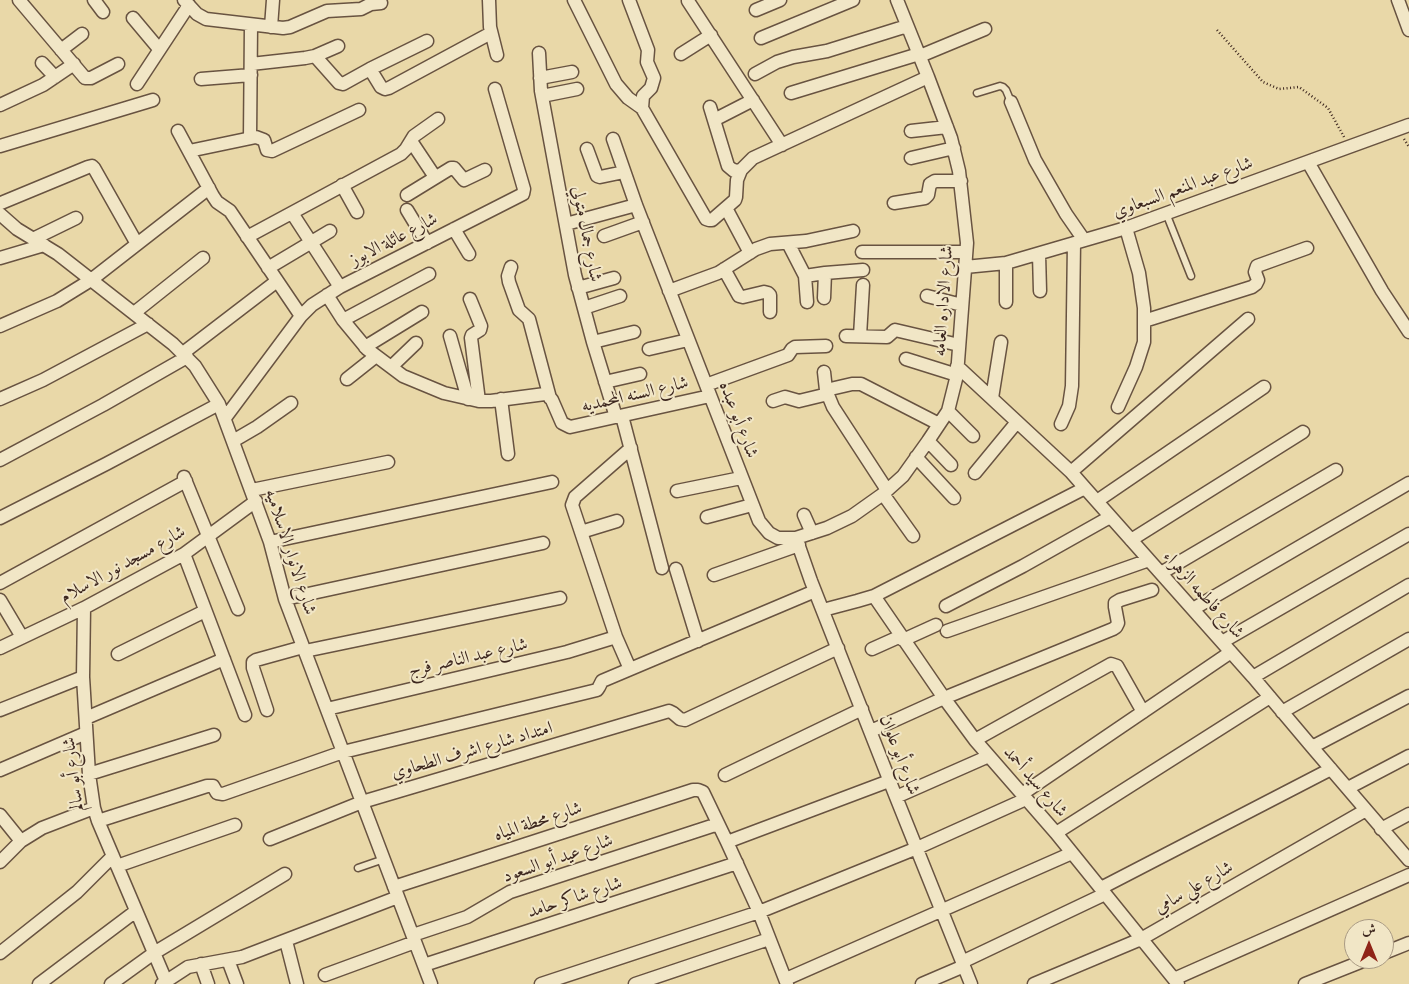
<!DOCTYPE html>
<meta charset="utf-8">
<style>
body{margin:0}
#map{position:relative;width:1409px;height:984px;overflow:hidden;background:#e9d8a8;font-family:Alegreya,Amiri,serif}
canvas{display:block}
.north{position:absolute;left:1344px;top:919px;width:50px;height:50px;box-sizing:border-box;background:#f1e6c6;border:1px solid #a99a83;border-radius:50%;rotate:0deg;font-size:14px;font-weight:700;line-height:20px;text-align:center;color:#3d271f}
.north::after{content:'';display:block;margin:auto;width:18px;height:22px;background:#8f2418;clip-path:polygon(50% 0,100% 100%,50% 72%,0 100%)}
</style>
<div id="map">
<canvas width="1409" height="984"></canvas>
<div class="north">ش</div>
</div>
<script>
const ctx = document.querySelector('canvas').getContext('2d');
ctx.lineJoin = 'round';
function shape(rows) {
  const path = new Path2D();
  for (const r of rows) {
    path.moveTo(r[0], r[1]);
    for (let i = 2; i < r.length; i += 2) path.lineTo(r[i], r[i + 1]);
  }
  return path;
}
function strokePath(path, color, width, dash) {
  ctx.strokeStyle = color;
  ctx.lineWidth = width;
  ctx.lineCap = dash ? 'butt' : 'round';
  ctx.setLineDash(dash || []);
  ctx.stroke(path);
}
function drawText(font, color, halo, rows, align = 'center') {
  ctx.font = font + ' Alegreya,Amiri,serif';
  ctx.lineWidth = 4;
  ctx.setLineDash([]);
  ctx.textBaseline = 'middle';
  ctx.strokeStyle = halo;
  ctx.fillStyle = color;
  for (const [text, x, y, turn = 0] of rows) {
    ctx.save();
    ctx.translate(x, y);
    ctx.rotate((+turn || 0) * Math.PI / 180);
    ctx.textAlign = isNaN(turn) ? turn : align;
    if (halo) ctx.strokeText(text, 0, 0);
    ctx.fillText(text, 0, 0);
    ctx.restore();
  }
}
const path = shape([
 [1217,30,1263,82,1279,89,1299,87,1328,108,1344,137],
 [1404,139,1409,147]
]);
const lane = shape([
 [977,93,1000,86,1003,87,1006,90,1011,102],
 [1166,213,1191,276],
 [358,868,384,859]
]);
const street = shape([
 [19,0,85,78,91,78,118,64],
 [94,0,103,12],
 [184,0,197,14,206,19,283,28,290,27,327,11,361,9,371,4,381,3],
 [489,0,490,27,497,55],
 [574,0,616,84,628,98,642,108],
 [629,0,648,50,647,62,654,78,651,88,643,96,642,108,706,219,709,220,712,220,735,200,736,197,737,180,741,170,753,158,928,77],
 [1398,0,1409,30],
 [688,1,782,145],
 [756,10,780,0],
 [133,18,159,49],
 [271,27,273,0],
 [761,38,853,0],
 [61,50,82,34],
 [539,53,541,91,575,275,593,342,616,417],
 [681,54,711,35],
 [315,56,339,83,343,84,370,69,427,41],
 [920,56,985,29],
 [42,63,55,77],
 [251,64,305,58,315,56,338,46],
 [370,69,381,87,385,89,389,88,491,33],
 [755,74,777,62,793,57,827,51,907,26],
 [540,78,572,72],
 [201,79,251,75],
 [137,84,189,5],
 [791,93,919,54],
 [542,96,577,89],
 [1011,102,1035,160,1066,214,1084,240],
 [0,105,43,85,74,64],
 [710,107,728,166,734,171,741,170],
 [714,120,753,100],
 [178,131,213,196,217,202,230,211,301,316],
 [911,131,947,127],
 [250,138,251,25],
 [613,139,636,205,759,521,769,533,778,538,796,538,827,528,852,516,883,494,903,476,928,441,948,411,957,375,967,243,959,171,951,138,928,77,897,0],
 [411,141,435,177],
 [0,146,153,100],
 [587,149,597,176,600,177,624,172],
 [189,151,256,137,264,140,267,150,272,151,359,110],
 [911,158,954,148],
 [1308,162,1382,291,1409,332],
 [342,185,357,212],
 [407,195,451,168,454,168,464,180,485,170],
 [1,203,88,167,92,166,94,168,137,244],
 [894,203,925,198,928,195,930,184,935,181,961,181],
 [726,208,750,253],
 [407,210,427,243],
 [292,213,340,287],
 [0,214,17,229,58,254,173,344,195,366,219,404,270,542,285,599,431,984],
 [566,224,636,205],
 [454,229,469,254],
 [604,236,643,222],
 [247,237,401,154,406,149,414,136,438,119],
 [33,239,76,218],
 [788,243,805,276,807,302],
 [862,252,966,252],
 [1039,254,1040,291],
 [0,258,44,245],
 [1006,263,1006,302],
 [511,267,508,276,509,282,519,310,529,319,550,398],
 [965,267,1006,263,1126,228,1409,125],
 [268,268,330,231],
 [724,269,739,296,743,297,764,292,768,293,770,295,770,312],
 [805,276,825,273,863,270],
 [578,288,614,278],
 [669,291,718,273,756,249,770,244,806,241,853,231],
 [327,295,343,320,367,349,403,376,444,393,479,401,491,401,545,394,548,395,552,400,562,423,570,427,710,396],
 [927,296,962,305],
 [824,298,825,273],
 [470,299,481,326,480,330,472,335,471,338,479,401],
 [584,308,620,296],
 [134,313,203,258],
 [343,320,429,274],
 [1144,321,1252,287,1256,284,1258,280,1255,272,1257,266,1307,248],
 [0,326,57,301,91,280,209,188],
 [450,336,468,399],
 [846,336,887,337,895,330,959,345],
 [860,336,863,285],
 [593,342,634,332],
 [365,347,422,312],
 [649,349,688,340],
 [183,353,277,281],
 [906,359,957,375],
 [957,366,1071,472,1085,488,1253,677,1312,747,1409,860],
 [391,367,416,343],
 [824,372,826,390,833,407,887,490],
 [347,379,376,356],
 [605,382,640,374],
 [706,385,788,355,792,349,795,347,826,346],
 [826,390,852,384,861,384,939,424],
 [992,398,1001,342],
 [0,399,43,380,148,324],
 [501,399,508,454],
 [773,401,785,397,799,401,828,394],
 [1118,407,1136,367,1144,342,1144,308,1139,273,1126,228],
 [948,411,973,436],
 [622,416,662,568],
 [225,418,301,316,312,305,340,287,523,194,524,189,495,89],
 [1061,424,1069,406,1072,386,1074,243],
 [233,441,257,427,291,403],
 [928,441,951,465],
 [916,457,954,498],
 [0,460,103,405,187,357],
 [1071,472,1248,319],
 [975,473,1017,422],
 [184,477,238,609],
 [252,490,388,462],
 [677,491,741,478],
 [883,494,913,536],
 [1097,501,1264,387],
 [804,515,812,533],
 [707,517,752,505],
 [0,518,106,464,219,404],
 [581,532,617,521],
 [796,538,811,581,896,797,971,984],
 [1131,540,1303,432],
 [270,542,552,482],
 [184,554,245,715],
 [676,569,698,641],
 [1161,573,1336,470],
 [714,575,799,545],
 [0,583,186,481],
 [874,596,944,698,975,740,1056,833,1178,984],
 [285,599,543,543],
 [0,600,22,637],
 [946,606,1023,566,1110,517],
 [84,608,83,677,89,774,94,808,98,821,166,981],
 [1193,609,1409,483],
 [823,610,857,601,874,596,1085,488],
 [947,631,1149,560],
 [903,640,936,625],
 [1222,642,1409,534],
 [0,648,84,608,184,554,256,501],
 [872,649,901,636],
 [305,651,560,598],
 [118,654,205,611],
 [630,669,616,637,572,505,575,497,631,448],
 [1253,677,1409,585],
 [327,709,567,652,616,637],
 [0,710,83,677],
 [267,710,253,668,253,662,256,660,303,647],
 [1282,712,1409,639],
 [86,718,224,659],
 [871,731,944,698,1113,629,1116,627,1118,623,1115,607,1115,603,1120,600,1152,590],
 [975,740,1111,664,1117,666,1143,712],
 [1312,747,1409,696],
 [0,770,86,733],
 [89,774,214,735],
 [725,775,862,709],
 [1348,788,1409,756],
 [1022,794,1231,652],
 [896,797,989,756],
 [0,815,21,841],
 [98,821,207,786,213,786,217,793,223,794,343,752,597,690,599,687,602,681,815,591],
 [1381,829,1409,814],
 [1056,833,1270,697],
 [270,839,362,802,669,711,673,713,680,719,685,720,838,648],
 [727,842,889,781],
 [0,862,21,841,42,828,94,808],
 [117,866,235,825],
 [394,887,693,790,698,790,703,792,727,842,759,912,787,984],
 [1101,888,1331,769],
 [413,935,467,917,510,892,718,824],
 [286,941,297,984],
 [0,953,77,892,113,856],
 [1384,953,1409,943],
 [228,960,237,984],
 [962,962,1105,894],
 [201,964,208,984],
 [424,965,737,863],
 [325,975,415,942],
 [786,979,1072,853],
 [1174,979,1409,875],
 [39,984,136,911],
 [111,984,154,953,285,874],
 [162,984,188,967,242,957,398,897],
 [541,984,759,912,917,848,1026,799],
 [635,984,769,939],
 [922,984,964,966],
 [1034,984,1141,939,1366,810],
 [1305,984,1368,959]
]);
const streetNames = [
 ["شارع عبد المنعم السبعاوي",1183,188,-20],
 ["شارع جمال متولي",586,234,79],
 ["شارع عائلة الابوز",394,240,-27],
 ["شارع الاداره العامه",944,301,-86],
 ["شارع السنه المحمديه",635,395,-13],
 ["شارع أبو عبده",738,420,69],
 ["شارع الانوار الاسلاميه",290,552,72],
 ["شارع مسجد نور الاسلام",123,565,-29],
 ["شارع فاطمه الزهراء",1203,595,48],
 ["شارع عبد الناصر فرج",468,658,-13],
 ["امتداد شارع اشرف الطحاوي",472,751,-16],
 ["شارع أبو علوان",899,755,69],
 ["شارع أبو سالم",74,774,-97],
 ["شارع سيد أحمد",1035,782,49],
 ["شارع محطة المياه",538,822,-18],
 ["شارع عيد أبو السعود",558,859,-19],
 ["شارع علي سامي",1194,888,-30],
 ["شارع شاكر حامد",575,898,-18]
];
strokePath(lane, '#685341', 9);
strokePath(street, '#685341', 15);
strokePath(path, '#3d271f', 2.5, [1, 2.5]);
strokePath(lane, '#f1e6c6', 6);
strokePath(street, '#f1e6c6', 12);
drawText('18px', '#3d271f', '#f1e6c6', streetNames);
</script>
